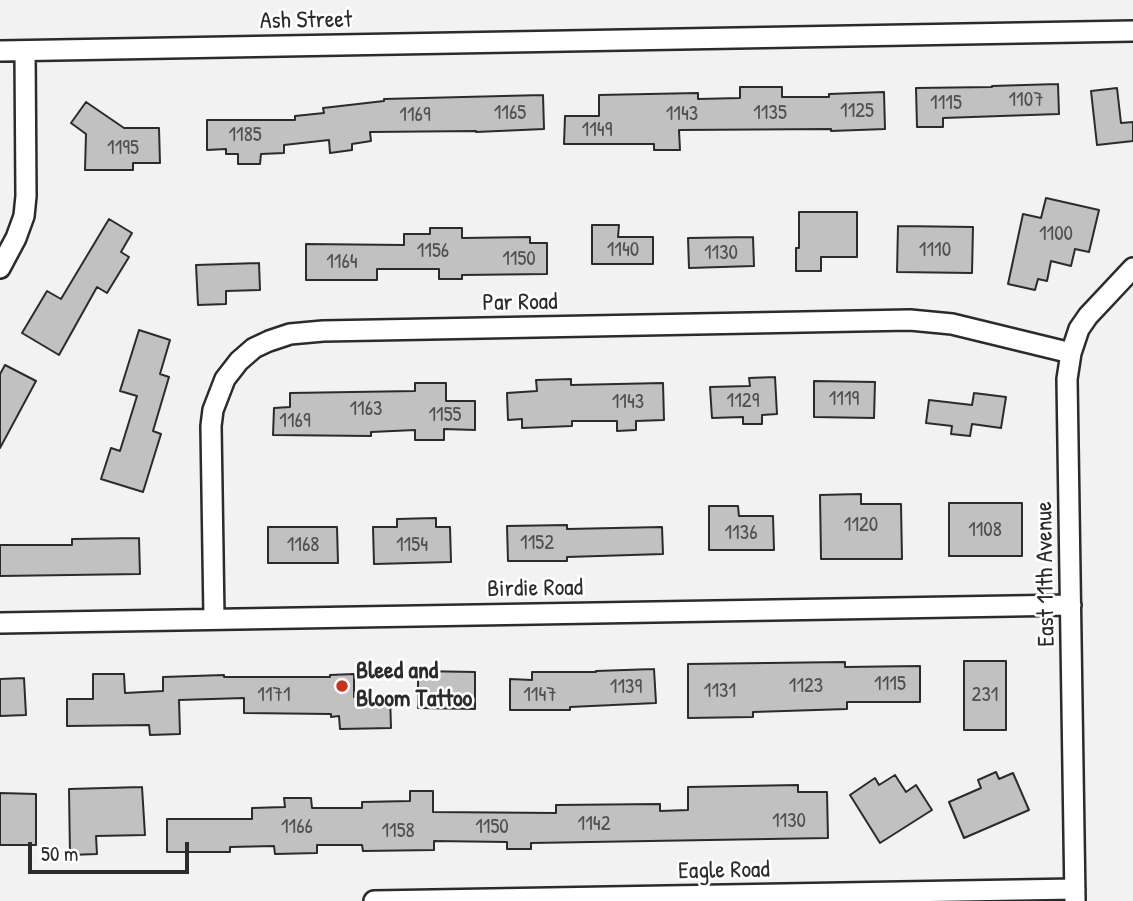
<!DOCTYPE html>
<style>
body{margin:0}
#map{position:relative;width:1133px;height:901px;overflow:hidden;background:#f2f2f2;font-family:"Patrick Hand",sans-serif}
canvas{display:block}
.scale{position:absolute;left:28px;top:842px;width:161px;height:32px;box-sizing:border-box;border:4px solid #2b2b2b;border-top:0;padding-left:9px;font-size:21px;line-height:24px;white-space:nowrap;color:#2b2b2b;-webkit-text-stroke:5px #fff;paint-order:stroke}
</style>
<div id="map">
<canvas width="1133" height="901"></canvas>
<div class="scale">50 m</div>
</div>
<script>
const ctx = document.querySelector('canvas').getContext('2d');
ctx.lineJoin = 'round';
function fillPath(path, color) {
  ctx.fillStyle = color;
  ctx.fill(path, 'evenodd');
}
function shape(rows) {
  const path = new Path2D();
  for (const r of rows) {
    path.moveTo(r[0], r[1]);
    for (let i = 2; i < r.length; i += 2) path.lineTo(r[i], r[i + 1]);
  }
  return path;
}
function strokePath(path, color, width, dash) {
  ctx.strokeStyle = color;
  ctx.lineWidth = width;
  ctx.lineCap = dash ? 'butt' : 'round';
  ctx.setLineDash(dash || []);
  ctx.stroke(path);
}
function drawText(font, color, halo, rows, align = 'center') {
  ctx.font = font + ' "Patrick Hand",sans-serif';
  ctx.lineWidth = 5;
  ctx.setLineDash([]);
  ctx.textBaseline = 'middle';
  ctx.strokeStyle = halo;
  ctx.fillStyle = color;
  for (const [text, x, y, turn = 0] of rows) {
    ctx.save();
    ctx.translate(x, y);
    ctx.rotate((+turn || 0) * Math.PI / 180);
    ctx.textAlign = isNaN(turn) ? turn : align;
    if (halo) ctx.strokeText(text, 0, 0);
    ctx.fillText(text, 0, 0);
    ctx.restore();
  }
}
const building = shape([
 [1058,84,1059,114,943,118,943,127,917,127,916,88,992,87,992,86,1058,84],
 [740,87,782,87,782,97,829,97,829,94,884,92,885,129,831,131,831,129,679,130,680,150,654,150,654,144,564,144,565,116,599,116,599,95,698,93,698,99,740,98,740,87],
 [1117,88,1121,123,1133,122,1133,141,1097,145,1091,91,1117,88],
 [543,95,544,129,476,132,476,131,370,132,371,141,352,144,352,150,330,153,329,140,284,145,284,153,261,154,260,164,238,164,238,154,226,154,226,149,207,150,207,120,295,120,295,116,324,113,323,108,384,101,384,99,543,95],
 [86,102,124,128,159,128,160,163,133,163,133,170,85,170,86,134,71,123,86,102],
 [1046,198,1099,210,1089,252,1075,249,1071,266,1051,261,1047,281,1038,279,1035,290,1008,284,1023,214,1041,218,1046,198],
 [799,212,857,212,857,257,821,257,821,271,796,271,796,248,799,248,799,212],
 [109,219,132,233,121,252,129,257,107,293,97,287,59,355,22,333,47,291,61,299,109,219],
 [592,225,619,225,618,237,653,237,653,264,592,264,592,225],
 [898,226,973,227,972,273,897,272,898,226],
 [430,228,462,228,462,238,530,237,530,243,547,243,547,274,462,275,462,279,439,279,439,269,377,269,377,280,306,280,306,244,404,245,404,234,430,234,430,228],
 [753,237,754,266,689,268,688,238,753,237],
 [259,263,260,290,226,291,226,304,198,305,196,265,259,263],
 [139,330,170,340,160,374,169,377,153,431,161,434,143,492,101,479,111,448,120,451,137,396,120,391,139,330],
 [5,365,36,381,0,448,0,374,5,365],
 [775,377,777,414,762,415,762,424,743,424,743,417,712,418,710,387,750,386,749,378,775,377],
 [571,379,571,385,663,383,664,420,636,421,636,430,617,431,617,421,572,421,572,426,522,428,522,419,508,420,507,393,537,391,536,380,571,379],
 [814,381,875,382,874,418,814,417,814,381],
 [415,383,446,383,446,401,475,401,475,430,444,429,444,440,415,440,415,430,371,432,371,436,273,435,274,408,290,407,290,393,415,391,415,383],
 [974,393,1006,397,1001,428,972,424,970,436,951,434,952,426,926,423,929,400,972,405,974,393],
 [861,494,861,504,901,504,902,559,821,559,820,495,861,494],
 [949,503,1022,503,1022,556,949,556,949,503],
 [709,506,738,506,739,516,773,516,774,550,709,550,709,506],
 [436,518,436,527,450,527,451,562,374,564,373,527,397,527,397,519,436,518],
 [567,525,567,529,662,527,663,554,567,557,567,561,508,561,507,526,567,525],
 [268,527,337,527,338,563,268,563,268,527],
 [139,538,140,574,0,576,0,545,72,545,72,539,139,538],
 [964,661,1006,661,1006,730,964,730,964,661],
 [845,662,845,667,920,666,920,702,847,702,847,709,753,712,753,717,688,718,688,664,845,662],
 [654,669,656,703,570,707,570,710,510,710,510,679,532,680,532,672,596,672,596,671,654,669],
 [418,671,475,672,475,709,418,708,418,671],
 [93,674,124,674,125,693,163,691,163,677,224,675,224,677,330,677,330,675,354,674,354,697,390,696,391,728,340,729,339,716,331,717,331,714,244,713,244,698,179,700,180,734,150,735,149,725,67,726,67,699,93,699,93,674],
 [24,678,26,715,0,716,0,679,24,678],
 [996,772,999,779,1013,773,1029,810,964,838,949,802,981,788,978,780,996,772],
 [895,775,906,792,916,785,932,810,880,843,850,795,875,778,879,785,895,775],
 [798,785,798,792,827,792,828,838,531,843,531,849,507,849,507,842,434,841,434,850,363,851,362,845,317,845,317,853,275,854,274,846,230,847,230,852,167,852,167,819,252,819,252,808,285,807,284,798,311,798,312,808,362,808,362,802,410,801,410,791,433,791,433,812,556,813,556,805,660,804,660,811,688,810,688,787,798,785],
 [142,787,145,835,96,836,97,854,70,855,69,789,142,787],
 [0,793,36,794,36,845,0,845,0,793]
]);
const minor = shape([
 [0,51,1133,31],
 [0,268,16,238,24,216,26,196,25,51],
 [214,618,211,426,213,410,225,379,239,361,254,348,269,341,290,334,323,331,910,320,952,324,1071,353],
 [0,623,1071,605],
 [1075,900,1067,379,1071,353,1079,329,1088,316,1133,268],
 [374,901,1075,889]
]);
const markers = [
 [342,686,7,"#c8321e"]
];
const numberNames = [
 ["1107",1026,100],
 ["1115",946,103],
 ["1125",857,111],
 ["1165",510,113],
 ["1135",770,113],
 ["1143",682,114],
 ["1169",415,115],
 ["1149",597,130],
 ["1185",245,135],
 ["1195",123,148],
 ["1100",1056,234],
 ["1140",623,250],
 ["1110",935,250],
 ["1156",433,251],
 ["1130",721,253],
 ["1150",519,259],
 ["1164",342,262],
 ["1119",844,399],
 ["1129",743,401],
 ["1143",628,402],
 ["1163",366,409],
 ["1155",445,415],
 ["1169",295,421],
 ["1120",861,525],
 ["1108",985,530],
 ["1136",741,533],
 ["1152",537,543],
 ["1168",303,545],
 ["1154",412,545],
 ["1115",890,684],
 ["1123",806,686],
 ["1139",626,687],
 ["1131",720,691],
 ["1171",274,695],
 ["1147",540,695],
 ["231",985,695],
 ["1130",789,821],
 ["1142",594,824],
 ["1166",297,827],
 ["1150",492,827],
 ["1158",398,831]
];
const streetNames = [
 ["Ash Street",306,21,-1],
 ["Par Road",520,303,-1],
 ["East 11th Avenue",1046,574,-91],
 ["Birdie Road",535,589,-1],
 ["Eagle Road",724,871,-1]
];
const poiNames = [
 ["Bleed and",356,672],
 ["Bloom Tattoo",356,700]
];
fillPath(building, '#c1c1c1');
strokePath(building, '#2b2b2b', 2);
strokePath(minor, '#2b2b2b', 24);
strokePath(minor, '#fff', 19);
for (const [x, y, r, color] of markers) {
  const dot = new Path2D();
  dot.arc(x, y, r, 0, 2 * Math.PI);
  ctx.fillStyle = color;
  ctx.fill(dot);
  strokePath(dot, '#fff', 2.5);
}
drawText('21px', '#505050', null, numberNames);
drawText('24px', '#2b2b2b', '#fff', streetNames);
drawText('bold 24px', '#2b2b2b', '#fff', poiNames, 'left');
</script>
